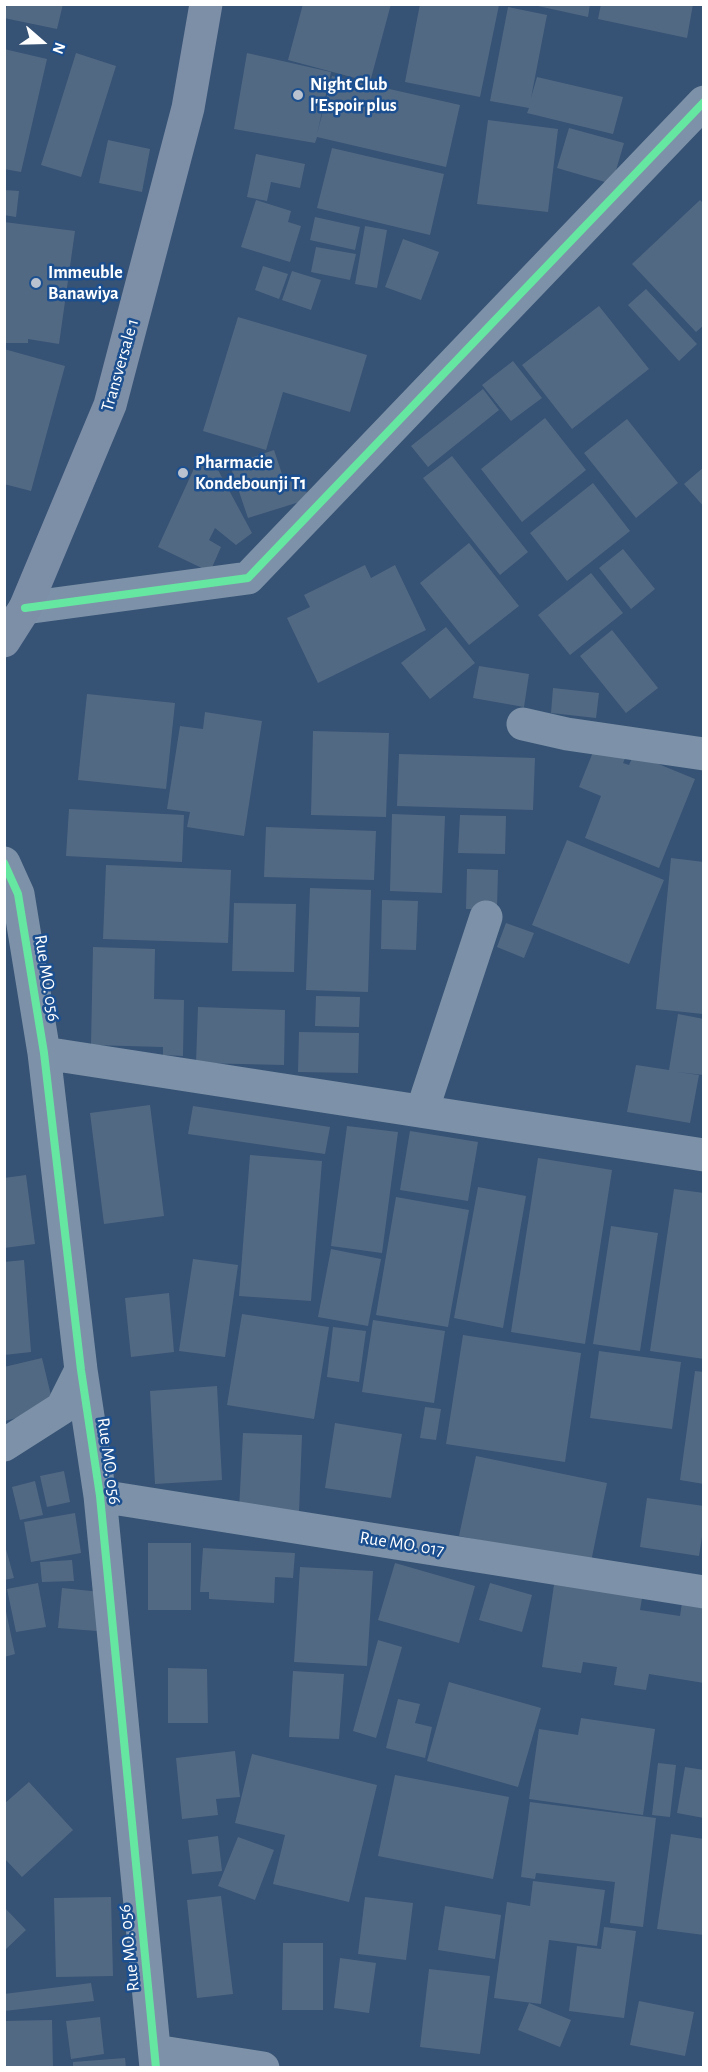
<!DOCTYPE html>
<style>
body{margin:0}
#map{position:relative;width:708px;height:2072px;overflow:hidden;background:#365274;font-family:"Alegreya Sans",sans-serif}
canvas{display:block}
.frame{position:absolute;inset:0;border:6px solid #fff;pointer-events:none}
.north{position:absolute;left:12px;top:12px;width:60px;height:60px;-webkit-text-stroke:4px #1b4f8f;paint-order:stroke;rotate:110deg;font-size:16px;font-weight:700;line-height:24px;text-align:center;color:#fff}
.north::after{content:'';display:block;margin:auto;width:21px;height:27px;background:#fff;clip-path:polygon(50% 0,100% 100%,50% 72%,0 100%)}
</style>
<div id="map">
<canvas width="708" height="2072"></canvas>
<div class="frame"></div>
<div class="north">N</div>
</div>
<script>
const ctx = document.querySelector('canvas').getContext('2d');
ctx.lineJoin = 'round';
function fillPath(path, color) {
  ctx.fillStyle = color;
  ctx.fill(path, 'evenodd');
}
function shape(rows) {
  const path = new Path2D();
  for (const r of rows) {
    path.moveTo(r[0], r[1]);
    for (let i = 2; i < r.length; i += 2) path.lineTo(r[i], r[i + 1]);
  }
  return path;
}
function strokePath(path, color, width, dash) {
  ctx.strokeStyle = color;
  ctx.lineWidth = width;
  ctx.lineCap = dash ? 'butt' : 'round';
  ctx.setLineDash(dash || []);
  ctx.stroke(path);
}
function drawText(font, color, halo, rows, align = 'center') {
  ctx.font = font + ' "Alegreya Sans",sans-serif';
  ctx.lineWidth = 5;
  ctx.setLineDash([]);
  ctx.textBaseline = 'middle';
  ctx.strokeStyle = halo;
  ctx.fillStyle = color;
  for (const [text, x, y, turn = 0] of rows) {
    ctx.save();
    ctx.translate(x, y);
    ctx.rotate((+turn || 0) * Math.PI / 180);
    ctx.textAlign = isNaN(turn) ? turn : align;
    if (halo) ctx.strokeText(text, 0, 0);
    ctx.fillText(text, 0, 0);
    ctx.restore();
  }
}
const building = shape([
 [7,4,63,4,57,29,4,18],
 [303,4,391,4,370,82,288,60],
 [420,4,499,5,480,97,405,82],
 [529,4,590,4,588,17],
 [601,4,693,4,687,38,598,19],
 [508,7,547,15,531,98,537,77,623,97,613,134,527,113,529,108,490,101],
 [4,49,47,59,21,172,4,169],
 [76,53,116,66,81,177,41,165],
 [247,53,331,72,317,134,332,76,460,105,446,167,317,137,315,143,234,129],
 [488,120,558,129,548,212,477,204],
 [569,128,624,143,612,184,557,168],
 [108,140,150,149,142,192,99,183],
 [332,148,444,174,430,235,317,208],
 [256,154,305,164,300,188,271,182,267,201,247,197],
 [4,190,19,191,16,217,4,215],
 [256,200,291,211,288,222,301,226,290,262,241,247],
 [700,200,704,204,704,325,696,332,632,264],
 [315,217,360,227,355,250,310,240],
 [4,222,75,231,59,344,28,339,28,343,4,343],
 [365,226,387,230,377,288,355,284],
 [403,239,439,252,421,300,385,287],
 [316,247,356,254,350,280,311,272],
 [263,266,288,274,279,299,255,290],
 [292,271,321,280,311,310,282,300],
 [646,289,697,344,679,361,628,305],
 [599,306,649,369,572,429,522,365],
 [238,317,367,355,350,412,283,392,266,450,203,431],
 [4,349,65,366,31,491,4,484],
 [513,361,542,398,511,421,482,385],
 [483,389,499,410,428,467,411,446],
 [545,418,586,470,522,522,481,469],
 [627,419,678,483,636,518,584,453],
 [274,450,285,483,301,477,309,499,248,518,230,465],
 [452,456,528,552,500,575,423,478],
 [197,462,217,468,252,533,236,545,215,528,209,540,221,547,210,572,158,547],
 [704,467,704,507,684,484],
 [593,483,630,531,567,581,530,533],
 [469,543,519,606,469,645,420,583],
 [623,549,655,589,631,609,599,568],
 [365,565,371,578,395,565,426,630,318,683,287,618,310,607,304,595],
 [591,573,623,613,570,655,538,615],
 [446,627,475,663,430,699,401,663],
 [612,630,658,688,626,713,580,656],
 [479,666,529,674,524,707,473,698],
 [553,688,599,693,596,718,551,713],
 [87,694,175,703,166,789,78,780],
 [205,712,262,721,244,836,187,827,190,812,167,809,180,726,203,729],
 [313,731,389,733,386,817,311,815],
 [597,742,627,754,623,763,629,765,634,754,695,779,659,868,585,838,601,796,579,787],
 [399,754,535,758,533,810,397,806],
 [69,809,184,815,182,862,66,856],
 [392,814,445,816,442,893,390,891],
 [460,815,506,816,505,854,458,853],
 [266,827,376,831,374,880,264,877],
 [567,840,664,880,629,964,532,925],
 [671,858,704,862,703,1014,656,1009],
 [106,865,231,870,228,943,103,939],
 [467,869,498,870,497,909,466,909],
 [310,888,371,890,368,992,306,990],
 [382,900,418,901,416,950,381,949],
 [234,903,296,904,294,972,232,971],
 [506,923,534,933,524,958,497,947],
 [93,947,155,949,154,999,184,1000,183,1056,163,1055,163,1047,91,1045],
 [316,996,360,997,359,1027,315,1026],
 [198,1007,285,1010,284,1065,196,1063],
 [678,1014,704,1019,704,1075,677,1072,699,1075,690,1123,627,1112,636,1065,669,1070],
 [299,1032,359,1033,358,1073,298,1072],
 [150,1105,164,1216,104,1224,90,1113],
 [193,1106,330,1127,325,1154,188,1134],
 [347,1126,398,1132,382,1253,331,1246],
 [410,1131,478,1142,468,1201,400,1190],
 [250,1155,322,1161,311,1301,239,1296],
 [538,1158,612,1170,585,1344,511,1332],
 [26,1175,35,1244,4,1248,4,1178],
 [478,1187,526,1196,503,1328,454,1318],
 [674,1189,704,1193,704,1359,650,1351],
 [396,1197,469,1210,448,1327,376,1315],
 [611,1226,658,1233,640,1351,593,1344],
 [331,1249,381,1259,368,1326,318,1317],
 [193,1259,238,1265,225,1357,179,1351],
 [24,1260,31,1352,4,1355,4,1262],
 [169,1293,174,1352,131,1357,125,1298],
 [242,1314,329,1327,314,1419,227,1405],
 [373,1320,445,1331,434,1403,362,1392],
 [333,1327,366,1331,359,1382,327,1377],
 [463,1335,581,1353,565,1462,446,1444],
 [599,1351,681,1362,672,1429,590,1418],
 [42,1358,54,1408,5,1421,4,1367],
 [695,1371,704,1372,704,1484,680,1480],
 [217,1386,222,1480,155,1484,150,1391],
 [425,1407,441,1409,436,1440,420,1438],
 [335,1423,402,1434,391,1498,325,1488],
 [243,1433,302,1435,299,1513,239,1510],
 [476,1456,607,1483,591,1562,459,1536],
 [64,1471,70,1502,47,1507,40,1476],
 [35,1481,43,1515,20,1520,12,1487],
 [647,1498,704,1506,704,1524,699,1556,640,1547],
 [75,1513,81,1553,31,1562,24,1522],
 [4,1542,14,1578,4,1580],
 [148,1543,191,1543,191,1610,148,1610],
 [203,1548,295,1553,293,1578,275,1577,274,1603,209,1599,209,1592,200,1592],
 [72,1560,74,1581,42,1582,40,1562],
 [395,1563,475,1586,459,1643,378,1620],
 [300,1567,373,1571,367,1666,294,1662],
 [555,1578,643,1592,640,1610,680,1616,682,1603,704,1606,704,1683,649,1674,646,1690,614,1685,617,1667,583,1662,581,1673,542,1667],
 [38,1583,46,1627,16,1632,7,1589],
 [490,1583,532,1595,522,1632,479,1620],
 [62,1588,101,1592,97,1631,58,1628],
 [4,1602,15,1654,4,1657],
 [378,1640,402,1647,376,1738,353,1731],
 [168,1668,207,1669,208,1723,168,1723],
 [293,1671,344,1674,339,1739,289,1737],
 [449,1682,541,1708,518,1787,427,1761],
 [398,1699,420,1704,415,1723,432,1727,425,1758,386,1748],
 [581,1718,655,1729,643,1815,529,1799,539,1729,578,1735],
 [235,1751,240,1797,216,1799,218,1815,182,1819,176,1758],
 [252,1754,377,1785,349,1902,273,1884,285,1835,235,1823],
 [658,1763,676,1765,670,1817,652,1815],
 [685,1767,704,1770,704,1818,677,1813],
 [395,1775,509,1797,493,1879,378,1856],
 [29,1782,73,1830,22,1877,4,1858,4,1804],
 [530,1802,656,1818,643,1927,610,1923,615,1882,536,1873,535,1879,521,1877],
 [671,1834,704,1839,704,1935,657,1929],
 [218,1836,222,1871,192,1874,188,1840],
 [238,1837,274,1850,255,1900,218,1886],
 [533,1881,605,1890,597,1946,549,1940,541,2004,494,1998,507,1902,530,1906],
 [221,1896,233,1994,197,1998,187,1900],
 [111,1897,113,1976,56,1977,54,1898],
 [365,1897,413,1903,406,1960,358,1954],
 [445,1906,501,1915,495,1959,438,1950],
 [4,1907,26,1930,4,1951],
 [604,1927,636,1931,624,2018,569,2011,577,1946,601,1949],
 [283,1943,323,1943,323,2010,282,2010],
 [340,1958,376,1963,369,2013,334,2008],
 [429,1969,490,1976,480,2054,420,2047],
 [91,1983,94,2001,4,2011,4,1994],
 [639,2001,694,2012,685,2056,630,2045],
 [529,2003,571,2020,560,2047,518,2030],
 [100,2017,104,2054,71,2059,66,2021],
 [52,2020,53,2068,4,2068,4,2021],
 [125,2058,126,2068,73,2068,73,2062]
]);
const minor = shape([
 [25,608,248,578,704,102],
 [523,724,567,734,704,754],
 [4,863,18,894,44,1053,81,1370,100,1496,156,2068],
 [44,1053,704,1155],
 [422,1111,486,917],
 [4,1445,62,1408,81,1370],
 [100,1496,704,1592],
 [155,2051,263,2068]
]);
const major = shape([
 [4,641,25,608,110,405,188,108,206,4]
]);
const cycleway = shape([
 [25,608,248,578,704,102],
 [4,863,18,894,44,1053,81,1370,100,1496,156,2068]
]);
const markers = [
 [298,95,6,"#b9c2ce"],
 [36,283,6,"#b9c2ce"],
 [183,473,6,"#b9c2ce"]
];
const poiNames = [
 ["Night Club",310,85],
 ["l'Espoir plus",310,106],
 ["Immeuble",48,273],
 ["Banawiya",48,294],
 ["Pharmacie",195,463],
 ["Kondebounji T1",195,484]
];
const streetNames = [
 ["Transversale 1",120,365,-74],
 ["Rue MO. 056",47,978,81],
 ["Rue MO. 056",109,1461,82],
 ["Rue MO. 017",402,1544,9],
 ["Rue MO. 056",129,1948,-96]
];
fillPath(building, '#526984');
strokePath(minor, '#7d92a8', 33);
strokePath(major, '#7d8ea7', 33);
strokePath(cycleway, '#66e7a1', 8);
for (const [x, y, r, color] of markers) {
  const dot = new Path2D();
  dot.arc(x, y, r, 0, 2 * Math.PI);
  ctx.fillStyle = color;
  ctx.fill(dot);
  strokePath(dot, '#1b4f8f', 2);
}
drawText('bold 18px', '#fff', '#1b4f8f', poiNames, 'left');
drawText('18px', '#fff', '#1b4f8f', streetNames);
</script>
